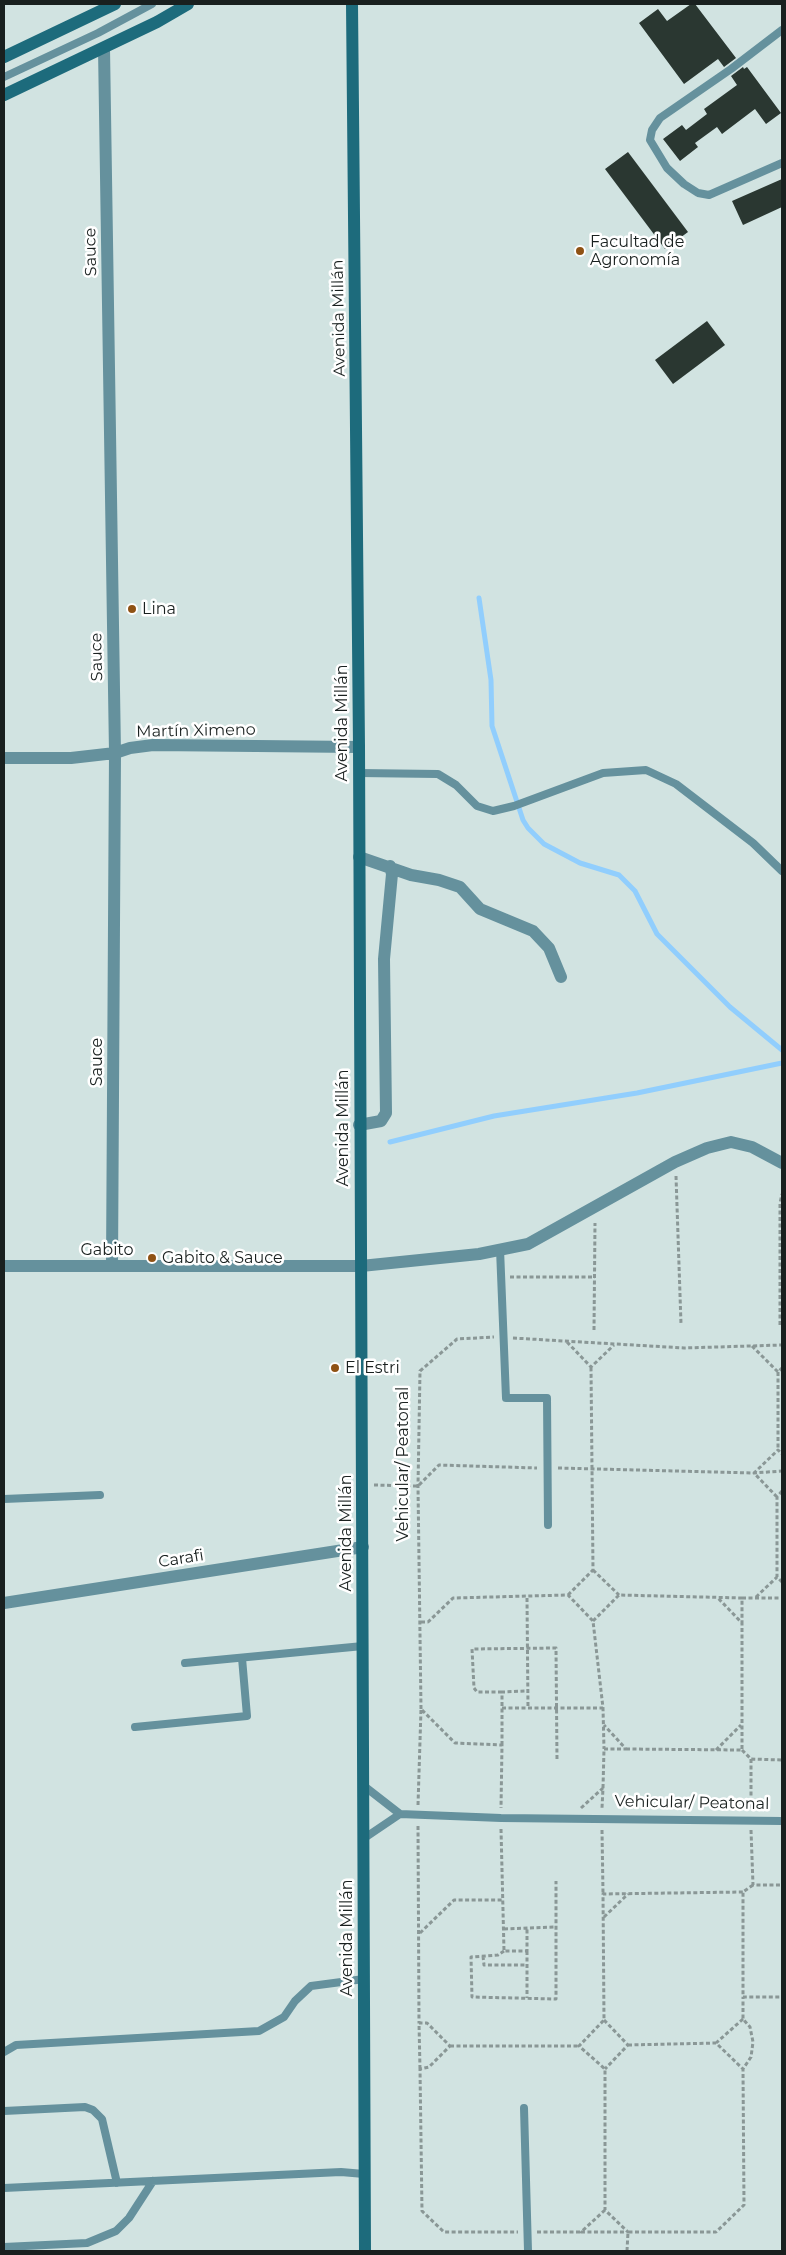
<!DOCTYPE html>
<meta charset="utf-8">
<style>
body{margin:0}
#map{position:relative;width:786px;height:2255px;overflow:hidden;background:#d1e3e1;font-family:Montserrat,sans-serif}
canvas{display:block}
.frame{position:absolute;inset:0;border:5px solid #19201f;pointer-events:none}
</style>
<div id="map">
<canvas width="786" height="2255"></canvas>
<div class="frame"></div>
</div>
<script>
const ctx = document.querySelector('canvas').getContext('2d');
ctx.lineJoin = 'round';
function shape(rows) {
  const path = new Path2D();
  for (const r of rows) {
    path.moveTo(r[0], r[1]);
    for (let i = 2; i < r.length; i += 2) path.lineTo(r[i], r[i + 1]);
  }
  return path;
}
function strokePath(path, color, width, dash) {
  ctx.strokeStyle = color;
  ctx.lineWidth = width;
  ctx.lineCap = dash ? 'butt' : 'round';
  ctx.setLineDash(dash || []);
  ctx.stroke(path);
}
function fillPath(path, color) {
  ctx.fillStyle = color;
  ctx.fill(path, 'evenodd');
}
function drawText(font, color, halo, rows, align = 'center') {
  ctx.font = font + ' Montserrat,sans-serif';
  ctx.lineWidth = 5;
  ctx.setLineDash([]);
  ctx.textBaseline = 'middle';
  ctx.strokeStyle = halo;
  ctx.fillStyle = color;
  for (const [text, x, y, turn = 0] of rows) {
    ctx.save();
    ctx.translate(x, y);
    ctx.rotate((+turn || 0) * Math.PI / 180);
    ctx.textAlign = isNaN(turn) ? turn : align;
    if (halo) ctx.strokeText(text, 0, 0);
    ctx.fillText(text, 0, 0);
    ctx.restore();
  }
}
const stream = shape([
 [479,598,491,680,492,726,523,820,528,828,544,844,580,863,619,875,635,891,657,934,730,1007,782,1050],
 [390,1142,494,1116,637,1093,782,1063]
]);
const building = shape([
 [691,4,695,4,736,58,724,67,718,59,684,84,639,23,658,9,667,21],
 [743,67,744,69,747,67,781,113,766,124,755,109,722,134,717,127,695,143,698,147,680,161,663,139,682,125,686,130,707,114,704,109,737,85,731,76],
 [628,152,688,232,665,249,605,169],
 [782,179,782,207,743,225,732,201],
 [707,321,725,345,673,384,655,360]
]);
const path = shape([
 [676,1176,681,1324],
 [510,1277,595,1277],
 [780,1325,780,1203,782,1194],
 [594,1330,595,1223],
 [513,1338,684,1348,782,1345],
 [567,1342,591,1367,614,1345],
 [752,1346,778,1372,782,1368],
 [778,1372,778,1450],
 [558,1468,754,1473,782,1471],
 [374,1485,418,1486,439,1465,537,1468],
 [782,1491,777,1497,777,1577,782,1582],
 [777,1497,754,1473,778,1450,782,1454],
 [593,1570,619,1595],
 [568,1595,593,1570,591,1367],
 [756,1597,777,1577],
 [527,1598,528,1708],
 [742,1598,782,1598],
 [593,1621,619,1595,742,1598,742,1623,717,1597],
 [421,1622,428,1622,453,1598,568,1595,593,1621,603,1708,604,1749],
 [502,1692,477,1692,474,1688,472,1649,556,1648,557,1760],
 [502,1708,603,1708],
 [421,1709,418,1486,420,1371,457,1339,494,1337],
 [502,1745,502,1692,527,1691],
 [626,1749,742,1750,742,1623],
 [716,1750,741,1725],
 [742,1750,751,1759,782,1760],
 [751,1759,751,1811],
 [603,1788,604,1749,626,1749,604,1725],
 [418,1805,421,1709,455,1743,502,1745,501,1808],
 [581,1808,603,1788,602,1808],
 [418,1826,419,2023],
 [501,1829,504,1951,527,1951,527,1928],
 [602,1830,603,1893],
 [751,1830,753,1885,782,1885],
 [753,1885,743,1892,743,1997,782,1997],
 [604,1917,628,1894],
 [504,1929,555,1927],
 [420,1933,454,1900,504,1900],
 [504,1951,498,1955,471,1957,472,1997,556,1999,556,1881],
 [527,1951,527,1998],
 [483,1956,484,1965,527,1965],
 [743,2019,716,2043,743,2069],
 [604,2020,628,2045,605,2069],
 [628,2045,716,2043],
 [450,2046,579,2046],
 [420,2069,419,2023,427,2023,450,2046,429,2067,420,2069,422,2211,444,2232,518,2232],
 [605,2210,581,2232,628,2232,605,2210,605,2069,579,2046,604,2020,603,1894,743,1892],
 [537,2232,581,2232],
 [627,2251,628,2232,716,2232,744,2205,743,2069,751,2057,753,2042,750,2027,743,2019,743,1997]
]);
const lane = shape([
 [782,30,731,69,660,118,652,130,650,140,667,168,684,184,698,193,709,195,782,163],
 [4,77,98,33,152,4],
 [359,773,438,774,456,785,477,806,493,811,514,806,603,773,646,770,676,784,753,843,782,871],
 [500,1249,506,1398,547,1398,548,1525],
 [4,1499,100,1495],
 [185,1663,363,1646],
 [135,1727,247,1716,242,1658],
 [364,1786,400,1814],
 [363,1839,400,1814,501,1818,782,1821],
 [4,2052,16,2045,259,2031,284,2017,295,2001,311,1986,364,1979],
 [524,2108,528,2251],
 [4,2111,85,2107,93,2110,102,2119,117,2183],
 [4,2188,341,2172,364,2174],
 [4,2247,87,2243,116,2231,129,2218,153,2181]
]);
const street = shape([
 [104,48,115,753,112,1266],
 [4,758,71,758,115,753,130,748,153,745,359,747],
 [359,857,411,875,439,880,460,887,480,909,533,931,549,948,561,977],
 [359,1125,381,1121,386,1113,384,959,392,874,390,866],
 [4,1266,361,1266,479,1254,528,1244,675,1162,707,1148,731,1142,752,1147,782,1163],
 [4,1603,363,1547]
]);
const secondary = shape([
 [352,4,359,747,365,2251],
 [4,57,115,4],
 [4,95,157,22,188,4]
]);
const markers = [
 [580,251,5,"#8f5214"],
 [132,609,5,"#8f5214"],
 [152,1258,5,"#8f5214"],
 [335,1368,5,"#8f5214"]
];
const poiNames = [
 ["Facultad de",590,242],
 ["Agronomía",590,260],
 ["Lina",142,609],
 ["Gabito & Sauce",162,1258],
 ["El Estri",345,1368]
];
const streetNames = [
 ["Sauce",91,252,-91],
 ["Avenida Millán",339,318,-91],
 ["Sauce",97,657,-91],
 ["Avenida Millán",342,723,-90],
 ["Martín Ximeno",196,731,-1],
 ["Sauce",97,1062,-90],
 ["Avenida Millán",343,1128,-90],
 ["Gabito",107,1250],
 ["Vehicular/ Peatonal",403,1464,-90],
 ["Avenida Millán",346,1533,-90],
 ["Carafi",181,1559,-9],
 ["Vehicular/ Peatonal",692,1803,1],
 ["Avenida Millán",347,1938,-90]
];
strokePath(stream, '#91cefd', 5);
fillPath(building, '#2a3731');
strokePath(path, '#8a9796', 3, [4, 2.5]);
strokePath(lane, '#65919d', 8);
strokePath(street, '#65919d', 12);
strokePath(secondary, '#1d6b7c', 12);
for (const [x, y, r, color] of markers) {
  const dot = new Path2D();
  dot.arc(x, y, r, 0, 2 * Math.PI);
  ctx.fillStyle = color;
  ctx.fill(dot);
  strokePath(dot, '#fff', 2);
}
drawText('16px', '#19201f', '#fff', poiNames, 'left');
drawText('16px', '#19201f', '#fff', streetNames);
</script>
